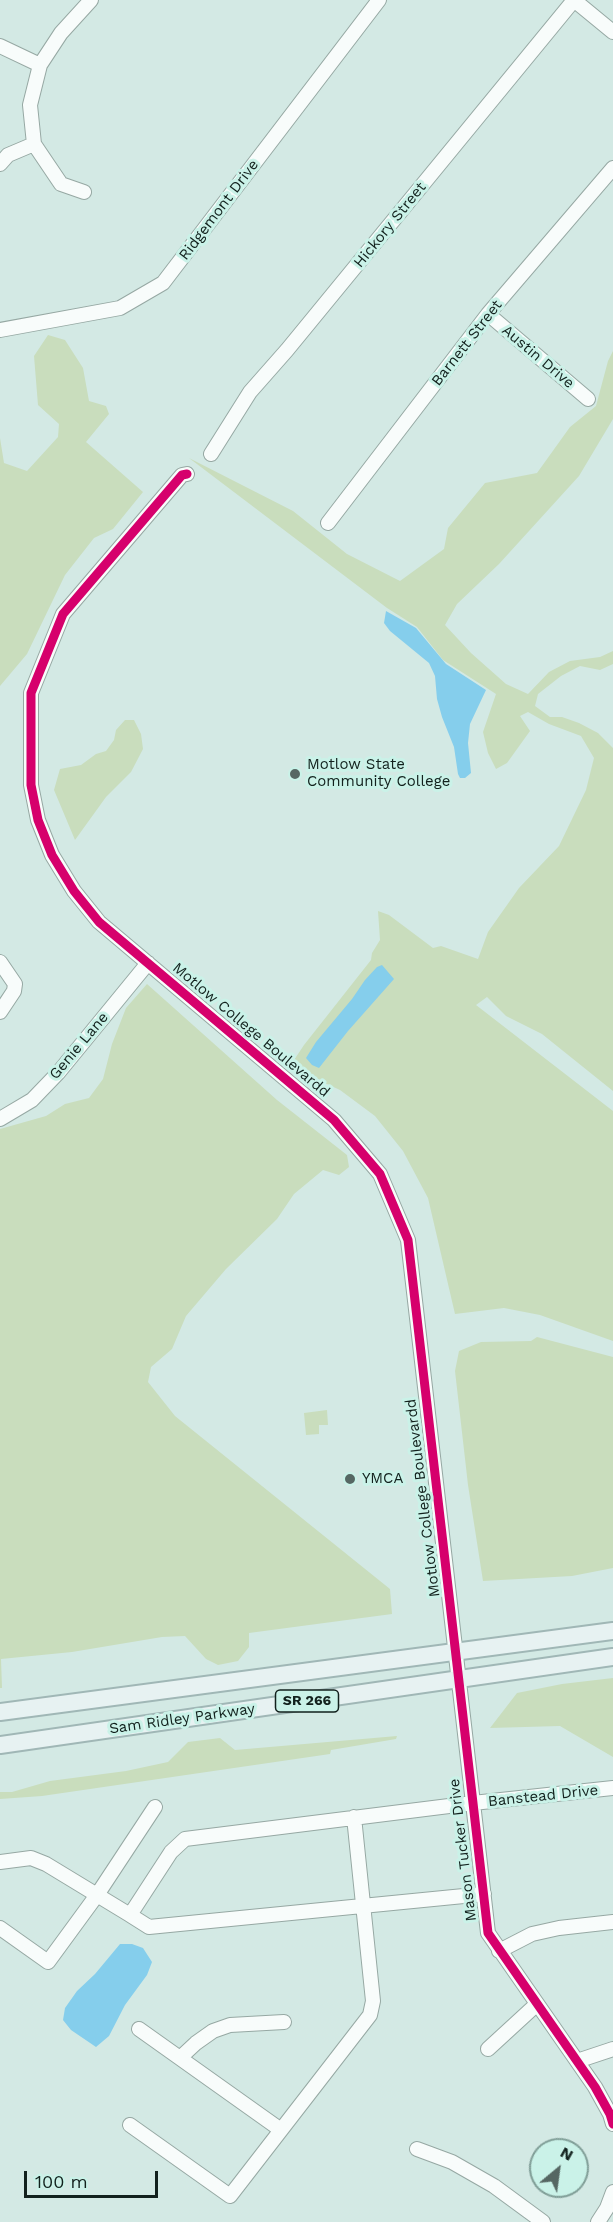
<!DOCTYPE html>
<html>
<head>
<meta charset="utf-8">
<style>
  body { margin:0 }
  #map { position:relative; width:613px; height:2222px; overflow:hidden; background:#d3e9e4; font-family:"Work Sans",sans-serif }
  canvas { display:block }
  .north { position:absolute; left:529px; top:2138px; width:60px; height:60px; box-sizing:border-box; background:#caf2e8; border:2px solid #809e97; border-radius:50%; rotate:29deg; font-size:16px; font-weight:700; line-height:24px; text-align:center; color:#12211d }
  .north::after { content:''; display:block; margin:auto; width:21px; height:27px; background:#566763; clip-path:polygon(50% 0,100% 100%,50% 72%,0 100%) }
  .scale { position:absolute; left:24px; top:2171px; width:134px; height:27px; box-sizing:border-box; border:3px solid #12211d; border-top:0; padding-left:8px; font-size:18px; line-height:21px; white-space:nowrap; color:#12211d; -webkit-text-stroke:4px #caf2e8; paint-order:stroke }
</style>
</head>
<body>
<div id="map">
<canvas width="613" height="2222"></canvas>
<div class="north">N</div>
<div class="scale">100 m</div>
</div>
<script>
const c = document.querySelector('canvas').getContext('2d');
c.lineJoin = 'round';
function paint(path, color) { c.fillStyle = color; c.fill(path, 'evenodd'); }
const toPath = rows => new Path2D(rows.map(r => 'M' + r).join(''));
function trace(path, color, width, dash) { c.strokeStyle = color; c.lineWidth = width; c.lineCap = dash ? 'butt' : 'round'; c.setLineDash(dash || []); c.stroke(path); }
function write(font, color, halo, rows, align = 'center') {
  c.font = font + ' "Work Sans",sans-serif'; c.lineWidth = 6; c.setLineDash([]); c.textBaseline = 'middle'; c.strokeStyle = halo; c.fillStyle = color; for (const [text, x, y, turn = 0] of rows) {
    c.save(); c.translate(x, y); c.rotate((+turn || 0) * Math.PI / 180); c.textAlign = isNaN(turn) ? turn : align; if (halo) c.strokeText(text, 0, 0); c.fillText(text, 0, 0); c.restore();
  }
}
paint(toPath([
  [48,335,65,340,83,368,89,401,106,406,109,414,86,442,143,492,113,529,94,538,65,575,27,654,0,686,0,438,4,463,27,471,58,437,59,424,38,405,34,356],
  [613,351,613,419,579,476,499,564,457,604,445,625,471,653,506,684,528,694,549,672,570,661,600,657,613,651,613,664,600,670,580,666,561,676,538,694,535,706,550,717,562,717,579,723,598,733,613,748,613,1091,542,1034,506,1016,487,997,476,1005,613,1111,613,1341,540,1315,504,1308,455,1314,428,1198,403,1151,375,1116,340,1090,327,1084,310,1084,290,1066,304,1045,371,960,372,953,380,940,378,911,389,915,433,948,441,946,478,959,488,932,519,888,559,846,586,790,594,758,581,736,549,724,528,712,520,716,530,731,507,763,496,769,488,753,483,732,496,694,443,660,417,627,387,608,189,458,293,511,347,554,400,581,444,549,448,528,485,483,537,473,570,427,596,406,608,361],
  [125,720,134,720,141,734,143,749,131,772,106,797,75,840,54,790,60,769,81,765,96,754,106,751,114,740,116,730],
  [147,984,277,1100,347,1155,349,1167,339,1175,323,1170,294,1194,277,1219,226,1269,186,1316,172,1349,151,1367,148,1382,175,1416,390,1589,392,1614,249,1633,249,1647,238,1661,218,1665,206,1659,185,1636,162,1637,72,1652,1,1659,2,1688,0,1688,0,1129,46,1116,65,1104,89,1098,103,1079,112,1044,126,1008],
  [537,1337,613,1357,613,1568,572,1576,483,1581,468,1485,455,1371,459,1351,481,1342,531,1341],
  [327,1410,328,1425,319,1425,319,1434,306,1435,304,1413],
  [613,1678,613,1757,560,1726,490,1728,517,1693,562,1684],
  [397,1736,396,1739,331,1750,330,1754,42,1796,0,1799,0,1792,12,1792,50,1781,126,1771,168,1762,188,1742,220,1738,235,1750]
]), '#c9ddbd');
paint(toPath([
  [386,611,416,628,446,664,486,690,470,724,468,743,471,773,465,778,460,778,458,774,454,747,442,717,437,699,435,676,429,663,390,631,384,623],
  [382,965,394,979,348,1031,319,1068,312,1065,306,1058,316,1042,352,999,365,980,377,967],
  [120,1944,132,1944,143,1948,152,1962,147,1975,125,2005,109,2036,96,2047,71,2030,63,2020,65,2008,77,1991,95,1974]
]), '#85ceec');
const minor = toPath([
  [574,0,613,32],
  [0,46,40,65],
  [0,164,8,155,34,144],
  [84,192,61,184,34,144,30,105,40,65,61,33,91,0],
  [488,314,588,399],
  [0,330,120,308,163,283,379,0],
  [211,454,250,392,287,350,574,0],
  [187,474,182,475,63,614,31,693,31,785,38,820,52,855,74,891,99,922,334,1120,380,1174,408,1240,488,1933,595,2087,610,2114,613,2124],
  [328,523,488,314,613,168],
  [0,962,15,984,14,991,0,1012],
  [0,1119,32,1100,58,1073,148,963],
  [0,1862,31,1858,46,1864,130,1915],
  [484,1894,149,1927,130,1915,171,1852,185,1839,473,1803,613,1788],
  [0,1928,48,1962,97,1895,155,1807],
  [499,1951,532,1934,559,1928,613,1922],
  [139,2029,281,2130],
  [488,2049,537,2004],
  [181,2057,196,2043,213,2031,230,2025,284,2022],
  [577,2061,613,2049],
  [130,2125,230,2196,370,2015,373,2001,354,1817],
  [417,2149,452,2162,494,2186,543,2222],
  [598,2222,607,2208,613,2192]
]);
const major = toPath([
  [0,1712,613,1631],
  [0,1745,613,1657]
]);
trace(minor, '#96a8a3', 16);
trace(major, '#a0b7b6', 20);
trace(minor, '#f8fcfb', 14);
trace(major, '#e7f2f2', 16);
trace(toPath([
  [187,474,182,475,63,614,31,693,31,785,38,820,52,855,74,891,99,922,334,1120,380,1174,408,1240,488,1933,595,2087,610,2114,613,2124]
]), '#d6006c', 9);
for (const [x, y, r, color] of [
  [295,774,6,"#566763"],
  [350,1479,6,"#566763"]
]) { const dot = new Path2D(); dot.arc(x, y, r, 0, 2 * Math.PI); c.fillStyle = color; c.fill(dot); trace(dot, '#caf2e8', 2); }
for (const [x, y, w] of [
  [307,1701,63]
]) { const box = new Path2D(); box.roundRect(x - w / 2, y - 11, w, 22, 4.5); c.fillStyle = '#caf2e8'; c.fill(box); trace(box, '#12211d', 1.5); }
write('bold 14px', '#12211d', null, [
  ["SR 266",307,1701]
]);
write('15px', '#12211d', '#caf2e8', [
  ["Ridgemont Drive",219,210,-53],
  ["Hickory Street",390,225,-51],
  ["Barnett Street",467,343,-52],
  ["Austin Drive",538,357,40],
  ["Motlow College Boulevardd",251,1030,40],
  ["Genie Lane",79,1046,-50],
  ["Motlow College Boulevardd",423,1498,-97],
  ["Sam Ridley Parkway",182,1719,-8],
  ["Banstead Drive",543,1796,-6],
  ["Mason Tucker Drive",463,1850,-97]
]);
write('15px', '#12211d', '#caf2e8', [
  ["Motlow State",307,765],
  ["Community College",307,782],
  ["YMCA",362,1479]
], 'left');
</script>
</body>
</html>
